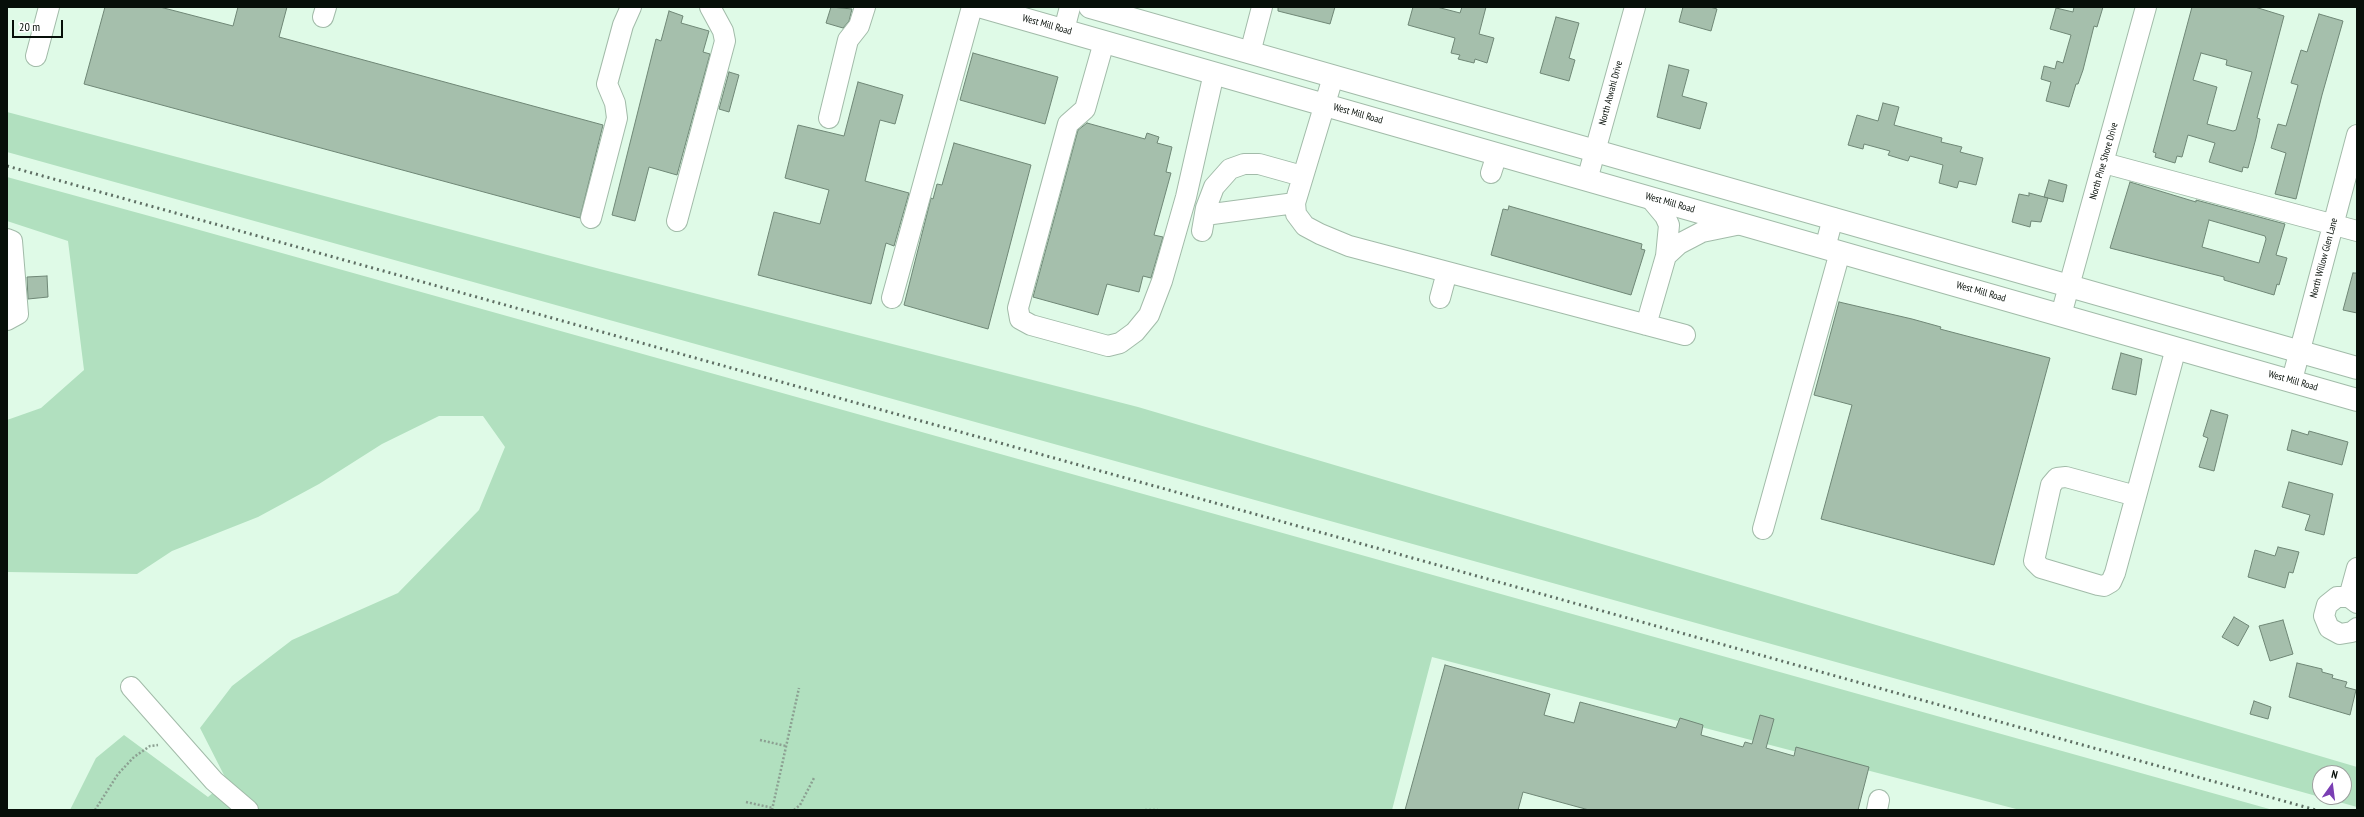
<!DOCTYPE html>
<html>
<head>
<meta charset="utf-8">
<style>
  body { margin:0 }
  #map { position:relative; width:2364px; height:817px; overflow:hidden; background:#dffae7; font-family:"PT Sans Narrow",sans-serif }
  canvas { display:block }
  .frame { position:absolute; inset:0; border:8px solid #070f09; pointer-events:none }
  .north { position:absolute; left:2312px; top:765px; width:40px; height:40px; box-sizing:border-box; background:#fff; border:1px solid #9c9f9d; border-radius:50%; rotate:14deg; font-size:11px; font-weight:700; line-height:16px; text-align:center; color:#070f09 }
  .north::after { content:''; display:block; margin:auto; width:14px; height:18px; background:#7a3eb3; clip-path:polygon(50% 0,100% 100%,50% 72%,0 100%) }
  .scale { position:absolute; left:12px; top:20px; width:51px; height:18px; box-sizing:border-box; border:2px solid #070f09; border-top:0; padding-left:5px; font-size:12px; line-height:14px; white-space:nowrap; color:#070f09; -webkit-text-stroke:3px #fff; paint-order:stroke }
</style>
</head>
<body>
<div id="map">
<canvas width="2364" height="817"></canvas>
<div class="frame"></div>
<div class="north">N</div>
<div class="scale">20 m</div>
</div>
<script>
const c = document.querySelector('canvas').getContext('2d');
c.lineJoin = 'round';
function paint(path, color) { c.fillStyle = color; c.fill(path, 'evenodd'); }
const toPath = rows => new Path2D(rows.map(r => 'M' + r).join(''));
function trace(path, color, width, dash) { c.strokeStyle = color; c.lineWidth = width; c.lineCap = dash ? 'butt' : 'round'; c.setLineDash(dash || []); c.stroke(path); }
function write(font, color, halo, rows, align = 'center') {
  c.font = font + ' "PT Sans Narrow",sans-serif'; c.lineWidth = 4; c.setLineDash([]); c.textBaseline = 'middle'; c.strokeStyle = halo; c.fillStyle = color; for (const [text, x, y, turn = 0] of rows) {
    c.save(); c.translate(x, y); c.rotate((+turn || 0) * Math.PI / 180); c.textAlign = isNaN(turn) ? turn : align; if (halo) c.strokeText(text, 0, 0); c.fillText(text, 0, 0); c.restore();
  }
}
paint(toPath([
  [7,112,600,269,1138,407,2357,767,2357,807,2321,797,2344,797,2344,773,2320,773,2320,797,7,152],
  [7,177,153,217,2273,810,2020,810,1432,657,1392,810,70,810,96,758,124,735,208,797,227,781,200,728,232,686,292,640,398,593,479,510,505,447,483,416,439,416,382,444,319,484,258,517,172,551,137,574,7,572,7,420,41,408,84,370,68,241,7,221]
]), '#b1e0bf');
const building = toPath([
  [105,7,160,7,233,26,238,7,287,7,279,37,603,125,580,218,84,84,105,7],
  [831,7,852,9,849,21,843,28,826,23,831,7],
  [1278,7,1335,7,1330,24,1278,11,1278,7],
  [1413,7,1437,7,1460,13,1462,7,1486,7,1479,34,1494,38,1487,63,1475,59,1474,63,1458,59,1460,55,1451,53,1455,38,1408,25,1413,7],
  [1683,7,1710,7,1717,9,1711,31,1679,22,1683,7],
  [2074,7,2103,7,2097,27,2094,26,2083,70,2078,84,2076,84,2069,107,2046,101,2051,82,2041,79,2044,66,2055,69,2057,61,2063,63,2071,35,2050,29,2056,8,2073,12,2074,7],
  [2192,7,2255,7,2284,16,2257,118,2260,119,2256,138,2248,168,2243,167,2242,172,2209,162,2215,143,2188,135,2182,157,2177,156,2175,163,2155,157,2156,153,2153,152,2192,7],
  [2201,53,2227,60,2226,65,2252,72,2236,130,2233,131,2207,124,2217,87,2193,80,2201,53],
  [669,11,683,16,681,23,709,31,703,52,710,54,677,175,649,167,635,221,612,215,656,39,661,41,669,11],
  [2319,14,2343,21,2322,95,2296,199,2275,194,2286,153,2271,148,2278,124,2286,126,2298,85,2291,83,2301,50,2307,52,2319,14],
  [1556,17,1579,23,1569,58,1575,60,1569,81,1540,73,1556,17],
  [973,53,1058,77,1045,124,960,100,973,53],
  [1669,65,1689,70,1682,96,1707,103,1700,129,1657,117,1669,65],
  [729,72,739,75,729,112,719,109,729,72],
  [858,82,903,95,895,124,880,120,865,181,909,193,894,246,886,243,871,304,758,275,774,212,820,224,829,190,785,178,798,125,844,136,858,82],
  [1883,103,1899,107,1894,125,1942,138,1941,142,1962,147,1960,152,1983,158,1976,185,1959,181,1957,188,1939,183,1943,165,1910,156,1908,161,1888,155,1890,151,1864,144,1863,149,1848,145,1857,115,1878,121,1883,103],
  [1087,123,1145,139,1147,133,1159,137,1157,143,1172,147,1166,172,1171,173,1154,235,1163,237,1151,278,1143,276,1139,292,1107,284,1098,315,1033,297,1078,130,1087,123],
  [954,143,1031,165,988,329,904,305,931,198,933,199,937,184,942,185,954,143],
  [2049,180,2067,185,2063,202,2044,197,2049,180],
  [2130,182,2196,202,2196,200,2285,224,2276,255,2287,258,2279,285,2277,284,2274,295,2224,280,2224,277,2110,248,2130,182],
  [2209,220,2265,236,2266,239,2259,263,2202,247,2209,220],
  [2029,193,2048,198,2041,222,2031,221,2030,227,2012,222,2019,194,2029,196,2029,193],
  [1509,206,1642,244,1641,249,1645,250,1631,295,1491,255,1503,209,1508,210,1509,206],
  [2353,273,2357,273,2357,313,2343,310,2353,273],
  [47,276,48,297,28,299,27,277,47,276],
  [1839,302,1912,319,1941,327,1940,329,2050,358,1994,565,1821,519,1852,405,1814,395,1839,302],
  [2121,353,2142,359,2136,395,2112,389,2121,353],
  [2211,410,2228,415,2214,471,2199,467,2208,438,2203,436,2211,410],
  [2292,430,2308,435,2309,431,2348,442,2342,465,2287,450,2292,430],
  [2289,482,2333,494,2324,535,2305,530,2310,515,2282,507,2289,482],
  [2278,547,2299,552,2293,573,2289,572,2285,588,2248,577,2255,550,2275,556,2278,547],
  [2234,617,2249,626,2238,646,2222,637,2234,617],
  [2283,620,2293,654,2270,661,2259,626,2283,620],
  [2297,663,2322,669,2322,672,2333,675,2332,678,2347,682,2345,687,2356,690,2350,715,2289,697,2297,663],
  [1445,665,1550,694,1544,715,1574,723,1580,702,1676,728,1680,718,1703,725,1701,735,1743,747,1745,742,1752,744,1760,715,1774,719,1766,748,1794,756,1796,747,1869,767,1858,810,1589,810,1523,792,1518,810,1405,810,1445,665],
  [2254,701,2271,707,2268,719,2250,714,2254,701]
]);
paint(building, '#a5bfac');
trace(building, '#6f8776', 1);
const minor = toPath([
  [323,17,326,7],
  [1064,30,1070,7],
  [1104,42,1085,109,1068,124,1018,308,1020,319,1031,325,1108,346,1120,343,1135,332,1149,315,1162,281,1186,197,1214,73],
  [1250,53,1262,7],
  [36,56,49,7],
  [1333,77,1295,203,1296,214,1305,226,1320,234,1349,246,1685,335],
  [829,118,848,40,859,26,865,7],
  [2104,163,2357,231],
  [1491,173,1497,154],
  [1587,180,1635,7],
  [1205,215,1295,203],
  [591,218,617,118,615,103,607,84,623,25,631,7],
  [677,221,725,41,723,31,710,7],
  [1202,231,1206,208,1214,187,1230,169,1244,164,1259,164,1302,176],
  [7,239,12,241,18,314,7,320],
  [1825,248,1833,218],
  [1666,256,1679,244,1702,232,1741,224],
  [892,298,972,7],
  [1440,298,1447,272],
  [2061,315,2146,7],
  [1646,325,1666,256,1669,225,1665,216,1650,198],
  [2292,380,2357,135],
  [2136,496,2066,477,2057,478,2051,485,2034,561,2041,568,2098,585,2104,586,2111,582,2115,573,2136,496,2176,348],
  [1763,529,1840,252],
  [2349,597,2357,568],
  [2357,603,2349,597,2337,597,2327,605,2324,616,2329,628,2340,634,2352,632,2357,628],
  [131,687,214,781,248,810],
  [1877,810,1879,800]
]);
const major = toPath([
  [982,7,2357,400],
  [1090,7,2357,368]
]);
trace(minor, '#a2bba9', 22);
trace(major, '#a2bba9', 24);
trace(toPath([
  [760,740,786,746],
  [746,802,773,808],
  [95,810,118,774,134,757,150,746,158,745],
  [772,810,799,688],
  [794,810,800,805,814,778],
  [1145,810,1158,810]
]), '#8ca092', 2.5, [2, 2]);
trace(minor, '#fff', 20);
trace(major, '#fff', 22);
trace(toPath([
  [7,166,2316,810]
]), '#5e6e63', 3, [2, 4]);
write('10px', '#070f09', '#fff', [
  ["West Mill Road",1047,25,16],
  ["North Atwahl Drive",1611,93,-75],
  ["West Mill Road",1358,114,16],
  ["North Pine Shore Drive",2104,161,-74],
  ["West Mill Road",1670,203,16],
  ["North Willow Glen Lane",2324,258,-75],
  ["West Mill Road",1981,292,16],
  ["West Mill Road",2293,381,16]
]);
</script>
</body>
</html>
